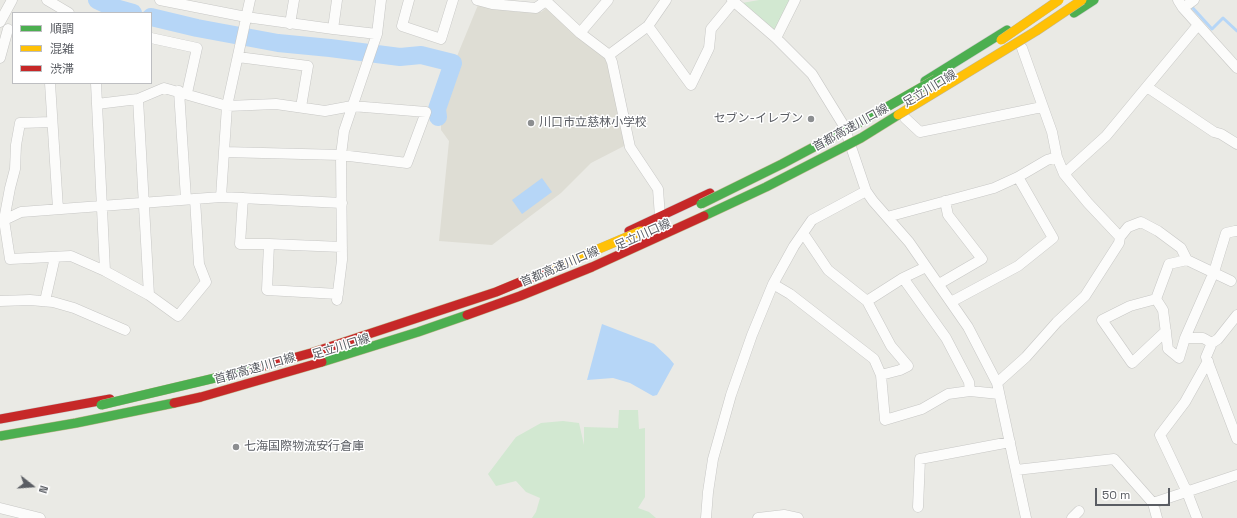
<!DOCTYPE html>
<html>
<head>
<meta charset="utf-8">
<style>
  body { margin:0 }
  #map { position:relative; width:1237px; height:518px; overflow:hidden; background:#eaeae5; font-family:"Space Grotesk","Noto Sans JP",sans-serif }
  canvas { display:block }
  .legend { position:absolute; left:12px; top:12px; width:140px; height:72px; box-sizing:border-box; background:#fff; border:1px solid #bdbec1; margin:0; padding:5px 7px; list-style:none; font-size:12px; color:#5a5d63 }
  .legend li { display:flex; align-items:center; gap:8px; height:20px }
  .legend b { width:20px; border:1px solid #bdbec1 }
  .north { position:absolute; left:12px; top:466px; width:40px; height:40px; -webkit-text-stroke:3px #fff; paint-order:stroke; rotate:107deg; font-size:11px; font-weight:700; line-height:16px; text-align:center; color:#5a5d63 }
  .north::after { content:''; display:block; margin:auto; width:14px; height:18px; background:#5a5d63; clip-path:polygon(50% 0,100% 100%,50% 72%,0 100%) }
  .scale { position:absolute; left:1095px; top:488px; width:75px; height:18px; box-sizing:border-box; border:2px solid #5a5d63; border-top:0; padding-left:5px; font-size:12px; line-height:14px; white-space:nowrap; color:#5a5d63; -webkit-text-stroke:3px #fff; paint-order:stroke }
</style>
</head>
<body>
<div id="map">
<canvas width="1237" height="518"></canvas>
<ul class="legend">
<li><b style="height:5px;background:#4caf50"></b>順調</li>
<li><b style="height:5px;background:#ffc107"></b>混雑</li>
<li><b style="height:5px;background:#c62828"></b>渋滞</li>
</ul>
<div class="north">N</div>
<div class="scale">50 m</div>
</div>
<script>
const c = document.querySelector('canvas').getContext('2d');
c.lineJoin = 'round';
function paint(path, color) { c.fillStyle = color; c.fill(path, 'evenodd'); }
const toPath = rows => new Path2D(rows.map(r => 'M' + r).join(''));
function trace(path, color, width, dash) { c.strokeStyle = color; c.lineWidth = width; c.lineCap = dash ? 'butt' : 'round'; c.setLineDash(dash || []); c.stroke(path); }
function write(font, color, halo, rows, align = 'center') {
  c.font = font + ' "Space Grotesk","Noto Sans JP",sans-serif'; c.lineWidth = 3; c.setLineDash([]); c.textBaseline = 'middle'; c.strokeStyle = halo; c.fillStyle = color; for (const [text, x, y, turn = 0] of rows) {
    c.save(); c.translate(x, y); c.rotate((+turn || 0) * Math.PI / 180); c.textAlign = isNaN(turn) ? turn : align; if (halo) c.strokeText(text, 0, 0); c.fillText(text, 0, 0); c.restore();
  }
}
paint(toPath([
  [478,5,517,12,541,12,548,7,607,59,626,145,591,163,561,193,492,245,439,241,449,141,441,130,441,116,439,110,455,61]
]), '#deddd4');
paint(toPath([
  [759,0,791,0,775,32,742,3],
  [619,410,638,410,639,429,645,428,645,497,638,508,649,512,656,518,532,518,536,512,540,498,526,492,516,481,496,486,488,474,516,437,541,423,563,421,579,423,584,445,584,427,618,428]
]), '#d2e8d1');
paint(toPath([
  [542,178,552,192,522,214,512,200],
  [602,324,654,344,669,358,674,364,657,395,653,396,630,383,613,378,587,380]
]), '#b6d6f7');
trace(toPath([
  [1191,6,1212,29,1223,18,1237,31]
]), '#b6d6f7', 3);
trace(toPath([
  [97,0,112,7,133,13],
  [151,17,197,28,278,43,330,48,400,57,421,55,453,63,437,109,438,117]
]), '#b6d6f7', 18);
const street = toPath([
  [47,0,69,13],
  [160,0,246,17,333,29,377,34],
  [409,0,402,26,441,39,453,0],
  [477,0,492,4,536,8,547,0],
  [732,0,776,38,812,74,844,126,866,191,873,201,909,242,968,327,997,383,1026,518],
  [1178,0,1183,8,1237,68],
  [546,1,580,33,609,55,612,62,630,147,658,189,660,217],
  [1183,8,1194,0],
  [0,22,12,0],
  [290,24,294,0],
  [648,26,691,85,709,48,711,29,734,1],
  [333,29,337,0],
  [580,33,608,0],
  [151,38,197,48,187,93],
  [776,38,795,0],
  [1022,48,1052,132,1057,157],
  [609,55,648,26,666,0],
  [238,57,308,66,301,107],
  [0,58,8,29],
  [50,83,58,209],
  [96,83,105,271],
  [1147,87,1214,132,1221,134,1237,144],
  [179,91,186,199],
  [138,99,149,295],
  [97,104,138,99,164,88,227,106,276,104,325,111,352,106,426,112,407,163,341,155,224,152],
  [905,118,920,132,1042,107],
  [52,122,20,123,16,145,15,169,10,188,4,220,10,259,71,256,105,271,149,295,178,316,206,282,199,264,195,199],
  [1064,174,1106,136,1198,25],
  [221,197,227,106,250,0],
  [243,198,240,244,269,244,267,290,338,294],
  [887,217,994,188,1018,177,1047,160,1057,157,1064,174,1088,203,1120,237,1119,243,1085,296,1057,322,1026,357,997,383],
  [0,222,21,212,221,197,342,203],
  [803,233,828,270,867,301,891,346,908,366,900,370,881,375],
  [1120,237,1128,227,1141,222,1158,231,1181,248,1187,260,1231,281],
  [269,244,342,247],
  [1187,260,1169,264,1156,299,1163,310,1168,349,1179,358,1185,338,1203,338,1212,343],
  [903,278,946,338,969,382,970,391],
  [773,284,790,294,874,359,881,375,885,420,922,409,948,394,970,391,999,394],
  [939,284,982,259,948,215,945,201],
  [1156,299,1130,306,1102,320,1132,363,1166,331],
  [337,300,342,260,341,155,344,131,377,34,381,0],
  [0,301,30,300,53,302,74,308,125,330],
  [45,301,55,257],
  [867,301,903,278,926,267],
  [951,302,1018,266,1053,238,1018,177],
  [1237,315,1218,339,1212,343,1206,357,1237,439],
  [1185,338,1214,272,1226,233,1235,231,1237,231],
  [1016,470,1114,459,1153,503],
  [918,507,920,459,1010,442],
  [0,508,40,518],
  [706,518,708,492,713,459,731,395,752,335,773,284,794,246,812,220,866,191],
  [758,518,784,515,798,518],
  [1072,518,1079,511],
  [1157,518,1153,503,1237,475],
  [1197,518,1187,492,1160,435,1185,402,1208,361]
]);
const fast = toPath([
  [1074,13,1094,0],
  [925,81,1007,30]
]);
const jam = toPath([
  [629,231,710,193],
  [0,419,110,399]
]);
trace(street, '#c7c7c5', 11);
trace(fast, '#c7c8c7', 10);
trace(jam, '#c7c8c7', 10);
trace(street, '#fcfcfb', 10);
trace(fast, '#4caf50', 9);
trace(jam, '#c62828', 9);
const fastBridge = toPath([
  [701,204,782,164,857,124,936,79],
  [704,216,766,187,861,138,898,115],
  [322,362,418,332,467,315],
  [101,405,253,369],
  [0,436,76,423,174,403]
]);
const slowBridge = toPath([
  [1001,40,1059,0],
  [898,115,1036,31,1082,0],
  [549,270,641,231]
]);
const jamBridge = toPath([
  [467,315,520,296,592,267,704,216],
  [253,369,311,353,496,292,549,270],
  [174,403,201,397,322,362]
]);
trace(fastBridge, '#c2b792', 10, []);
trace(slowBridge, '#c2b792', 10, []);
trace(jamBridge, '#c2b792', 10, []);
trace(fastBridge, '#4caf50', 9);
trace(slowBridge, '#ffc107', 9);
trace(jamBridge, '#c62828', 9);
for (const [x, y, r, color] of [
  [811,119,4,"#8c8e90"],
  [531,123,4,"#8c8e90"],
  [236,447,4,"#8c8e90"]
]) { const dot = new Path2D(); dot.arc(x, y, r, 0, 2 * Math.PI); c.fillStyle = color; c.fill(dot); trace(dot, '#fff', 1.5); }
write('12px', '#5a5d63', '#fff', [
  ["足立川口線",930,89,-31],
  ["首都高速川口線",851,128,-29],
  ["足立川口線",643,235,-24],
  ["首都高速川口線",560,267,-23],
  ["足立川口線",341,347,-17],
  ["首都高速川口線",255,369,-16]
]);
write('12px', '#5a5d63', '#fff', [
  ["セブン-イレブン",803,119,"right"],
  ["川口市立慈林小学校",539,123],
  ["七海国際物流安行倉庫",244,447]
], 'left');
</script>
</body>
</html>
